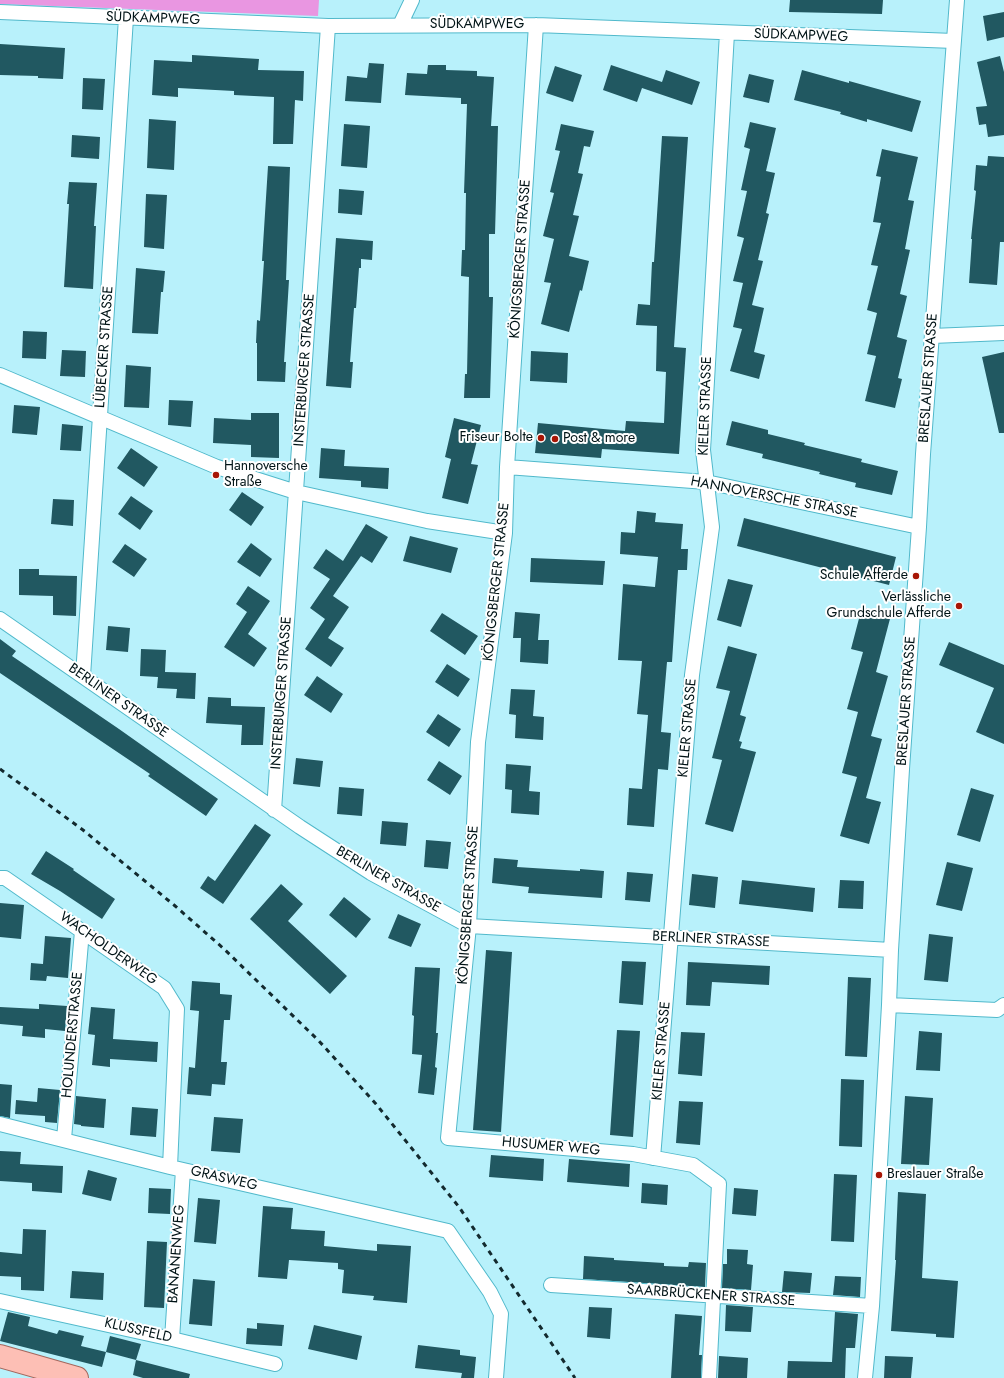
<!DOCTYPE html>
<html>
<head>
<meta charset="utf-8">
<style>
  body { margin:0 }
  canvas { display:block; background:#b8f1fb }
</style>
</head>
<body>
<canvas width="1004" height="1378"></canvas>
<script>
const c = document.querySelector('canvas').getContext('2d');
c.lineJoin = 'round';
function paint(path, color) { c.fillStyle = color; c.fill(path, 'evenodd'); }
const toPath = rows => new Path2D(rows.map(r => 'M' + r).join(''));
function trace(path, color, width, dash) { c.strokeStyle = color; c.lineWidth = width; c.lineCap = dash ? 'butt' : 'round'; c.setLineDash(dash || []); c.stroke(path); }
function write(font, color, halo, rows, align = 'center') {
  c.font = font + ' Jost,sans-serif'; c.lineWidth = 4; c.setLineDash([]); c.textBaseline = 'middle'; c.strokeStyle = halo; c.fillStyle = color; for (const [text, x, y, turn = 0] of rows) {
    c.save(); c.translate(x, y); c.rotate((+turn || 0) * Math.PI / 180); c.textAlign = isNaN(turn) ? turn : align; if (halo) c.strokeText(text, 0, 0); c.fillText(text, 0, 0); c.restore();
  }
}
paint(toPath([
  [0,0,319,0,318,16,0,4]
]), '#e996e1');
paint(toPath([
  [790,0,883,0,882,14,789,12],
  [1004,12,1004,37,987,41,983,16],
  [0,44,65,48,63,79,38,78,38,76,0,75],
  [192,55,259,59,258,70,304,71,303,101,295,100,293,144,273,144,274,97,234,95,234,91,178,88,178,97,152,95,154,60,192,62],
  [1000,56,1004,72,1004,135,988,137,986,124,979,125,976,107,987,106,977,62],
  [369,63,384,64,381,103,345,101,347,76,367,78],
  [428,65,446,65,446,70,477,71,477,76,494,77,491,126,498,126,495,234,489,234,489,297,493,297,490,398,464,398,465,374,467,374,469,277,461,276,462,250,465,250,466,193,464,193,467,104,461,104,461,98,405,95,407,73,427,74],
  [611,65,662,82,666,70,700,82,692,105,642,88,637,102,603,90],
  [555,66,582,75,573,102,546,93],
  [802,70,849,83,849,81,921,101,912,132,867,119,867,122,840,114,841,112,794,100],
  [749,74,774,80,769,103,743,97],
  [83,78,105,79,103,110,82,109],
  [149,119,176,121,174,170,147,168],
  [750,122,776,128,766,171,775,173,766,213,769,214,758,260,763,261,752,305,764,308,754,352,765,355,759,379,730,371,742,329,733,327,743,283,733,281,744,238,737,236,747,191,741,190,750,149,744,147],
  [344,124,370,126,367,168,341,166],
  [561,124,594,131,590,147,584,146,578,173,583,174,573,215,579,216,569,256,589,261,582,291,580,290,569,332,541,324,551,283,544,282,554,239,543,236,554,193,550,192,560,151,555,150],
  [72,135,100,137,99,159,71,157],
  [662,136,688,137,674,347,686,348,679,454,602,449,601,458,535,453,538,423,625,431,626,421,664,423,666,372,656,371,657,326,636,325,638,304,650,305,652,262,654,262],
  [882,149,918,157,908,200,914,201,905,249,910,250,900,294,907,296,897,337,907,340,898,378,902,379,895,408,865,401,876,356,867,354,877,313,867,310,878,266,871,265,881,223,873,222,881,177,876,176],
  [988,156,1004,157,1004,242,1000,242,997,285,969,283,972,239,971,239,976,191,974,190,976,165,987,166],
  [268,166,290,167,286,280,289,280,284,362,286,362,285,382,257,381,257,343,256,343,257,320,260,321,264,261,262,261],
  [69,182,97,183,94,226,96,226,93,289,64,287,69,204,67,204],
  [339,189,364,191,362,215,338,213],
  [146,194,167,195,164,249,144,247],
  [336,238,373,241,372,260,361,259,361,268,359,268,356,308,354,308,350,362,353,362,351,388,326,386],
  [136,268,165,271,163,292,161,292,158,334,132,333],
  [23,331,47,332,46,359,22,358],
  [62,350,86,351,85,377,60,376],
  [531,351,568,353,567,383,530,381],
  [1004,352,1004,433,999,433,982,357],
  [126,365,151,367,149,408,124,407],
  [169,400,193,401,191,427,168,425],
  [14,405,40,407,37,435,12,433],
  [251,413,279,413,279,458,251,457,251,445,213,443,214,418,251,420],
  [454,418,481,425,471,464,478,465,468,504,442,498,451,459,445,457],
  [732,421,768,430,768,434,805,443,804,445,862,459,861,462,898,471,892,495,855,487,856,483,819,474,820,472,762,458,763,454,726,445],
  [62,424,83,426,81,451,60,450],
  [131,448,158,467,144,487,117,468],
  [321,448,345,450,344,466,389,468,388,489,361,487,361,481,319,478],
  [242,492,264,507,251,526,229,510],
  [131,496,153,511,140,530,118,514],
  [53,499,74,500,73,526,51,524],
  [637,511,656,513,655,522,683,524,681,549,688,549,687,570,678,570,672,662,667,662,661,732,671,733,668,770,658,769,654,827,627,825,629,788,642,789,648,715,637,714,642,661,618,660,623,584,655,587,658,557,620,554,621,532,635,533],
  [744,518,896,557,889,585,737,546],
  [366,524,388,537,372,563,361,556,333,596,349,607,328,638,344,648,331,667,305,649,325,619,310,608,330,579,313,568,326,549,343,561],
  [410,536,458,548,451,573,403,561],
  [251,543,272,559,260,577,237,562],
  [125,544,147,559,134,577,112,562],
  [531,558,605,561,603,585,530,582],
  [19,569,39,569,39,575,77,576,76,616,53,615,53,596,19,595],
  [728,579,753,585,741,627,717,620],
  [248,586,270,601,248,634,267,648,254,667,224,647,247,612,236,604],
  [862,607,891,615,876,672,888,676,871,736,882,739,866,798,881,802,869,844,840,836,857,777,842,773,858,712,847,709,863,652,851,649],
  [515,612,540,614,538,640,549,640,548,664,520,662,521,638,513,638],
  [442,613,478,636,465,655,430,631],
  [108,626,130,628,128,652,106,650],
  [0,639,16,651,12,656,119,729,218,799,206,816,148,776,150,774,0,673],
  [949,642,1004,665,1004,744,976,732,994,688,939,665],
  [728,646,757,654,740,715,746,717,739,741,742,742,740,748,756,752,733,832,705,824,722,760,712,758,730,691,716,688],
  [141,649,166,650,165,672,196,673,195,699,176,698,177,689,157,688,158,677,140,676],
  [447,664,470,679,458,697,435,682],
  [317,676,343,694,331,713,304,695],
  [511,689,535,690,533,716,544,717,543,740,515,738,516,715,509,714],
  [208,697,231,698,231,706,265,707,263,745,241,745,242,725,206,723],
  [438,714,461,729,449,747,426,732],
  [296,758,323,761,320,787,293,784],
  [439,761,462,776,450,795,427,780],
  [506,764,531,766,529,791,540,792,539,815,511,813,512,790,505,789],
  [339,787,364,789,362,816,337,814],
  [971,788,994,795,980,842,957,835],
  [382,821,408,823,406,846,380,844],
  [255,824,271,835,223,904,200,888,208,876,215,881],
  [426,840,451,842,448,869,424,867],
  [46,851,74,869,73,870,115,899,102,919,60,891,31,874],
  [494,858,518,860,517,867,580,871,580,869,604,871,602,898,528,893,529,887,492,883],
  [947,862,973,868,962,911,936,905],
  [627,872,653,874,650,902,625,900],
  [692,874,718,877,715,908,689,905],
  [742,880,815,888,813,912,739,904],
  [840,880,864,881,863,909,838,908],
  [281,884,303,904,288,921,347,976,330,994,250,919],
  [344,897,371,919,356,938,329,915],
  [0,903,24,905,21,939,0,937],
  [398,914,421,924,411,947,388,938],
  [929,934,953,937,948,982,924,980],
  [45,936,71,938,68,978,47,976,46,981,30,980,31,963,43,964],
  [486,950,512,952,501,1132,473,1130],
  [622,961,646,962,643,1005,619,1003],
  [688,962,770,966,769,985,712,982,710,1006,686,1005],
  [415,967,440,968,436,1033,438,1033,435,1067,437,1068,434,1095,418,1093,422,1055,412,1054,414,1016,412,1015],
  [848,977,871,978,867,1057,845,1056],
  [192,981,220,983,220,994,232,995,230,1020,224,1020,221,1062,227,1062,225,1085,212,1084,211,1096,187,1094,189,1067,195,1068,199,1011,190,1010],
  [39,1004,67,1006,65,1031,45,1029,45,1038,22,1036,23,1026,0,1024,0,1007,39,1009],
  [91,1007,115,1009,113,1039,158,1042,157,1062,110,1059,110,1067,92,1065,95,1035,88,1034],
  [617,1030,640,1031,633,1137,610,1135],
  [919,1031,942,1033,940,1071,916,1070],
  [681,1032,705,1033,702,1076,678,1074],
  [841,1079,864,1080,862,1147,839,1146],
  [0,1084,12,1085,10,1118,0,1116],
  [38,1088,60,1090,57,1123,45,1122,45,1116,15,1114,16,1100,37,1102],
  [76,1096,106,1099,104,1128,81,1126,81,1125,74,1124],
  [905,1096,933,1098,929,1165,901,1164],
  [679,1101,703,1102,700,1145,676,1143],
  [132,1107,158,1109,156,1137,130,1135],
  [214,1117,243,1119,240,1153,211,1151],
  [0,1151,21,1152,20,1164,63,1166,62,1193,32,1191,32,1183,0,1181],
  [491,1155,544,1159,543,1181,489,1177],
  [569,1159,630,1164,629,1187,567,1182],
  [88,1170,117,1178,111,1201,82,1194],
  [834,1174,857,1175,854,1242,831,1241],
  [642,1183,668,1185,667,1205,641,1203],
  [149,1188,171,1189,170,1214,148,1213],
  [734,1188,758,1190,756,1216,732,1214],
  [898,1192,926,1194,922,1278,958,1281,954,1338,936,1337,936,1334,891,1331,896,1260,895,1260],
  [198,1198,220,1200,216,1244,194,1242],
  [263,1206,293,1208,291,1229,325,1231,324,1246,377,1251,377,1244,411,1246,407,1303,373,1300,374,1296,342,1293,344,1270,338,1269,338,1263,289,1260,287,1279,258,1277],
  [23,1229,46,1230,44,1291,21,1290,21,1277,0,1276,0,1252,22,1254],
  [147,1241,167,1242,164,1308,144,1307],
  [727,1249,748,1250,747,1264,753,1265,751,1290,722,1288,723,1264,727,1264],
  [584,1256,614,1258,614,1260,664,1263,664,1266,688,1267,689,1262,706,1263,705,1287,583,1279],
  [72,1271,104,1273,103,1300,70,1298],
  [784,1271,812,1273,810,1293,782,1292],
  [835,1276,861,1277,860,1297,833,1295],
  [193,1279,215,1281,212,1326,189,1324],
  [726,1305,753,1307,751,1332,725,1331],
  [589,1307,612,1308,610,1339,587,1337],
  [8,1312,30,1317,28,1326,57,1334,59,1330,84,1336,81,1346,106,1352,102,1367,0,1341],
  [835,1312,858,1314,855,1348,846,1348,845,1378,787,1378,788,1361,832,1362],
  [675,1314,702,1316,699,1355,702,1355,701,1378,671,1378],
  [257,1323,284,1325,282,1346,246,1344,247,1328,257,1329],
  [314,1325,362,1336,357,1360,308,1349],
  [110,1336,141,1344,136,1360,106,1352],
  [418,1345,460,1350,460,1355,476,1357,474,1378,461,1378,462,1373,415,1368],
  [719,1356,748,1358,747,1378,718,1378],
  [885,1356,913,1357,911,1378,884,1378],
  [136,1360,190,1374,189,1378,143,1378,133,1375]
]), '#215861');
const minor = toPath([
  [0,12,328,26,536,25,954,41],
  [400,25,412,0],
  [536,25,507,467,505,533,478,742,469,926,448,1138,633,1154,693,1165,719,1184,709,1378],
  [932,336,1004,333],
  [0,375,217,467,296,492,427,521,505,533],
  [507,467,706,482,919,527],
  [0,619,300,827,371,873,469,926,891,950],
  [83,676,126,18],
  [274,810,328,26],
  [0,878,5,878,164,988,177,1009,170,1167],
  [889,1005,997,1010,1004,1005],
  [0,1124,170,1167,448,1231,490,1292,501,1314,496,1378],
  [64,1139,82,931],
  [653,1158,692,675,712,527,703,450,727,33],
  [551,1285,872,1306],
  [0,1301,172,1339,275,1364],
  [172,1339,183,1170],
  [865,1378,872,1306,889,1005,891,950,902,769,919,527,923,454,957,0]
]);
const primary = toPath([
  [0,1356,77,1378]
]);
trace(minor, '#51b9cb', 16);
trace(primary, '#a4675d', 24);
trace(minor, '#fff', 14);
trace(primary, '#fdbfb5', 22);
trace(toPath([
  [0,769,83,830,174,905,223,948,319,1041,376,1104,459,1207,575,1378]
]), '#132a2e', 3, [5, 5]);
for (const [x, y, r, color] of [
  [541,438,4,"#a71505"],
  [555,439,4,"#a71505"],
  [216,475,4,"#a71505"],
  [916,576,4,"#a71505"],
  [959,606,4,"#a71505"],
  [879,1175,4,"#a71505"]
]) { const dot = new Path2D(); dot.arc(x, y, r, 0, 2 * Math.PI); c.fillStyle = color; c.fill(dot); trace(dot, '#fff', 1.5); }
write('14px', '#001316', '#fff', [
  ["SÜDKAMPWEG",153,19,2],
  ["SÜDKAMPWEG",477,25],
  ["SÜDKAMPWEG",801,36,2],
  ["KÖNIGSBERGER STRASSE",521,259,-86],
  ["LÜBECKER STRASSE",105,347,-86],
  ["INSTERBURGER STRASSE",305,370,-86],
  ["BRESLAUER STRASSE",929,378,-86],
  ["KIELER STRASSE",706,406,-88],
  ["HANNOVERSCHE STRASSE",774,498,11],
  ["KÖNIGSBERGER STRASSE",497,582,-84],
  ["INSTERBURGER STRASSE",282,693,-86],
  ["BERLINER STRASSE",118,701,35],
  ["BRESLAUER STRASSE",907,701,-86],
  ["KIELER STRASSE",688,728,-85],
  ["BERLINER STRASSE",388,880,30],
  ["KÖNIGSBERGER STRASSE",469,905,-86],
  ["BERLINER STRASSE",711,940,3],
  ["WACHOLDERWEG",108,949,35],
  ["HOLUNDERSTRASSE",73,1035,-85],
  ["KIELER STRASSE",662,1051,-85],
  ["HUSUMER WEG",551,1147,5],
  ["GRASWEG",224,1179,13],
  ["BANANENWEG",177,1254,-86],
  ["SAARBRÜCKENER STRASSE",711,1296,4],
  ["KLUSSFELD",138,1331,13]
]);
write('14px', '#001316', '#fff', [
  ["Friseur Bolte",533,438],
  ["Post & more",563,439,"left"],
  ["Hannoversche",224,467,"left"],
  ["Straße",224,483,"left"],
  ["Schule Afferde",908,576],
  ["Verlässliche",951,598],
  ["Grundschule Afferde",951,614],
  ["Breslauer Straße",887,1175,"left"]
], 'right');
</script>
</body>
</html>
